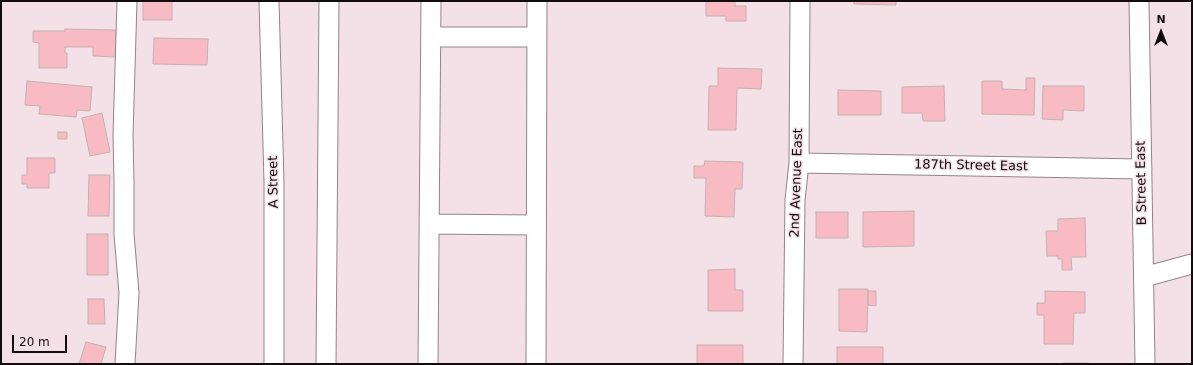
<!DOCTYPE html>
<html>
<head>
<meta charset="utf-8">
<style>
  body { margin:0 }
  #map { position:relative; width:1193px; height:365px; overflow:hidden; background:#f4e1e8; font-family:"DejaVu Sans",sans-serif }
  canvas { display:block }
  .frame { position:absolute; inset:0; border:2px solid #120c0f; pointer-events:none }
  .north { position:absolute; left:1141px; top:12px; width:40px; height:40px; -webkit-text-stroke:3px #f4e1e8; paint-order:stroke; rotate:0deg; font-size:11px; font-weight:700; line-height:16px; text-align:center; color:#120c0f }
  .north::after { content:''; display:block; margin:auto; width:14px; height:18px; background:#120c0f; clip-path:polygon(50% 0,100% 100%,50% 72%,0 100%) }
  .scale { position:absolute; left:12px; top:335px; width:55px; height:18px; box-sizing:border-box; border:2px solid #120c0f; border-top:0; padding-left:5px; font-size:12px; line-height:14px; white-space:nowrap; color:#120c0f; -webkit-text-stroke:3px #f4e1e8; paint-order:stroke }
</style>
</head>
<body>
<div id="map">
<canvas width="1193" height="365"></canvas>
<div class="frame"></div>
<div class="north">N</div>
<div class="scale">20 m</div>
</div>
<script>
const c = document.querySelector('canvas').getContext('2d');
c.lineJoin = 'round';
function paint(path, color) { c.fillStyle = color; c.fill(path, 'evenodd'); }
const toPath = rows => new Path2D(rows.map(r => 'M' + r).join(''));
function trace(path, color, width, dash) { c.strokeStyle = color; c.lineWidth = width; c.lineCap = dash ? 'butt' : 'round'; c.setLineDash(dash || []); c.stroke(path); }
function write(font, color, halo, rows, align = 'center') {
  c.font = font + ' "DejaVu Sans",sans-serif'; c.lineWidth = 3; c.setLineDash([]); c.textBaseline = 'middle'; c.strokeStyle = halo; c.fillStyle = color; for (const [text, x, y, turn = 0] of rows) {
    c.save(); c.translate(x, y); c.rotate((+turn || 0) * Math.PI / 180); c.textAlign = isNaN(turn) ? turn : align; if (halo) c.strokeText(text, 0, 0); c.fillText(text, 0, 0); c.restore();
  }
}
const building = toPath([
  [143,1,172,1,172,20,143,20,143,1],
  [706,1,735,1,735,6,746,6,746,21,726,21,726,16,706,16,706,1],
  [854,1,896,1,896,5,854,4,854,1],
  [65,29,116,30,116,57,93,56,93,47,65,47,65,53,67,53,67,68,39,68,39,43,33,42,33,31,65,31,65,29],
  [154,38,208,39,207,65,153,64,154,38],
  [718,68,762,69,761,89,737,88,736,130,708,130,709,86,718,86,718,68],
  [1026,78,1035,78,1034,115,982,114,982,81,1002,81,1002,89,1026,90,1026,78],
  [27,81,92,87,90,111,77,110,76,117,39,114,40,106,25,105,27,81],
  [944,86,945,121,923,121,922,113,902,113,902,87,944,86],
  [1043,86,1084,86,1084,111,1063,110,1063,120,1042,119,1043,86],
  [838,90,881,91,881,115,838,115,838,90],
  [102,113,110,152,90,156,82,118,102,113],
  [58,132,67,132,67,139,58,139,58,132],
  [27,158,55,158,55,173,49,173,49,188,27,188,27,184,22,184,22,175,27,175,27,158],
  [705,161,743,162,742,189,735,189,734,217,705,216,706,178,694,178,694,166,704,166,705,161],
  [89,175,110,175,109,216,88,216,89,175],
  [914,211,914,246,863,247,863,212,914,211],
  [816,212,848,212,848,238,816,238,816,212],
  [1085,218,1086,257,1071,257,1072,270,1062,270,1062,259,1058,259,1058,256,1047,256,1046,231,1058,231,1058,219,1085,218],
  [87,234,108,234,108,275,87,275,87,234],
  [735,269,735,290,743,290,743,311,708,311,708,270,735,269],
  [839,289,868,289,867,332,839,331,839,289],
  [868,291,876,291,876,306,868,305,868,291],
  [1045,291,1085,292,1085,313,1074,313,1073,344,1044,344,1044,315,1037,315,1037,303,1045,303,1045,291],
  [88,299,104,299,105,324,88,324,88,299],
  [86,342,106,347,101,364,79,364,86,342],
  [697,345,743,345,743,364,697,364,697,345],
  [837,347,883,347,883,364,837,364,837,347],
  [1063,363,1089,363,1089,364,1063,364,1063,363]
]);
paint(building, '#f8bbc3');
trace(building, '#c4b0b2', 1);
const minor = toPath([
  [269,1,274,182,274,364],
  [1139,1,1145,364],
  [431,37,537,37],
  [799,163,1142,169],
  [429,224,536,225],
  [1144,277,1192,264],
  [125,364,129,293,124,234,124,182,123,135,127,1],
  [326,364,329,1],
  [428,364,431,1],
  [536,364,537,1],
  [793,364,795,200,799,163,800,1]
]);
trace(minor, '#94838a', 21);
trace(minor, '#fff', 19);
write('13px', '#120c0f', '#f4e1e8', [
  ["187th Street East",971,166,1],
  ["A Street",274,182,-91],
  ["2nd Avenue East",797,183,-88],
  ["B Street East",1142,183,-91]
]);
</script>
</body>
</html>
